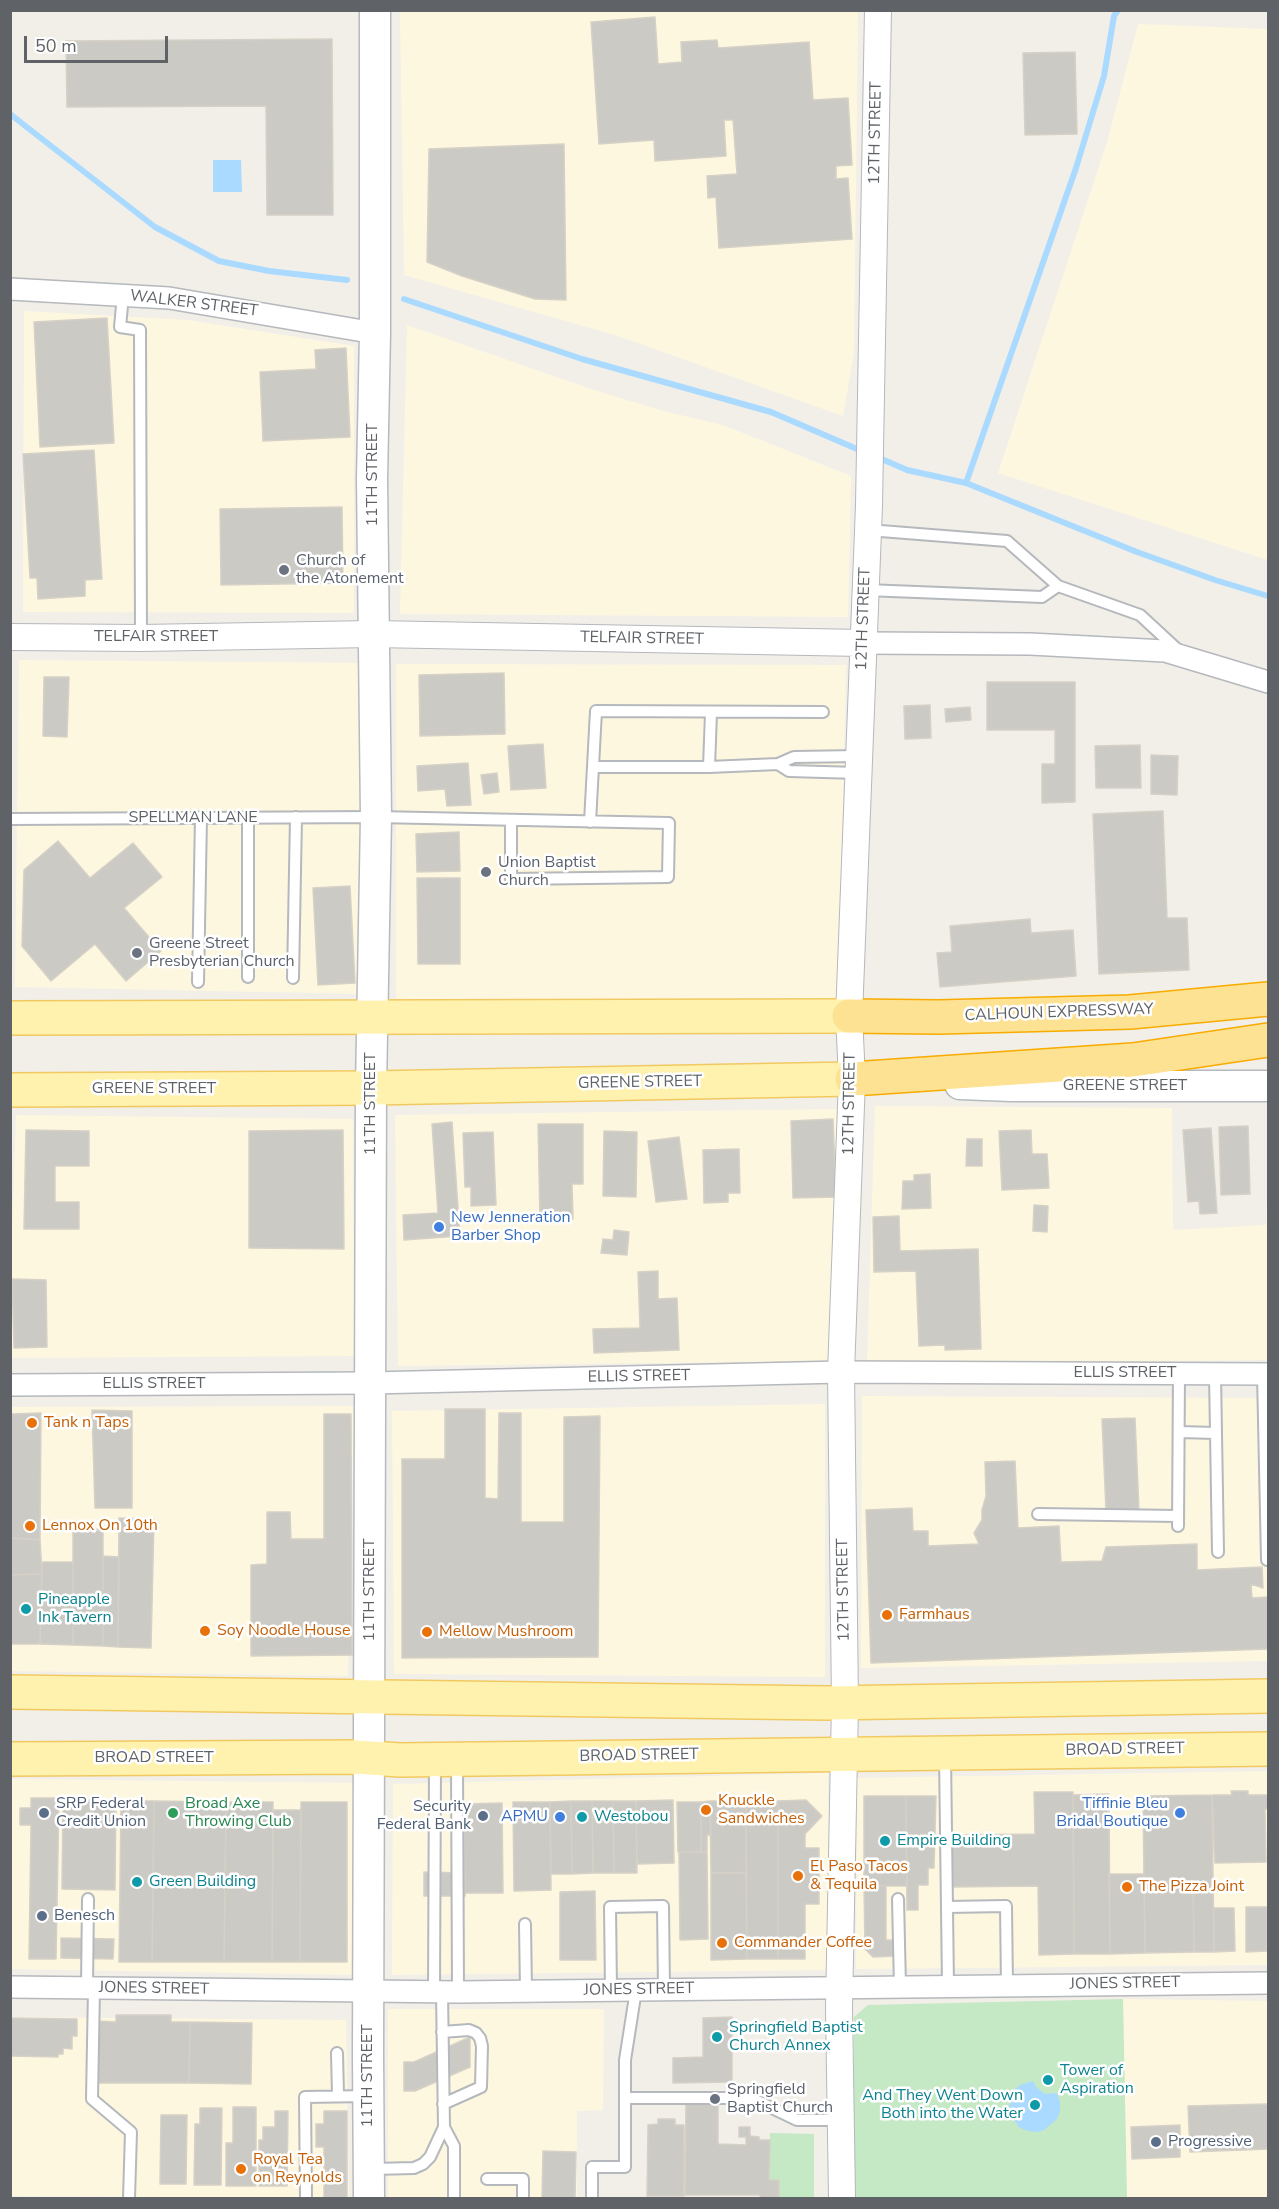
<!DOCTYPE html>
<html>
<head>
<meta charset="utf-8">
<style>
  body { margin:0 }
  #map { position:relative; width:1279px; height:2209px; overflow:hidden; background:#f1efe8; font-family:"Nunito Sans",sans-serif }
  canvas { display:block }
  .frame { position:absolute; inset:0; border:12px solid #5f6368; pointer-events:none }
  .scale { position:absolute; left:24px; top:36px; width:144px; height:27px; box-sizing:border-box; border:3px solid #5f6368; border-top:0; padding-left:8px; font-size:18px; line-height:21px; white-space:nowrap; color:#5f6368; -webkit-text-stroke:4px #fff; paint-order:stroke }
</style>
</head>
<body>
<div id="map">
<canvas width="1279" height="2209"></canvas>
<div class="frame"></div>
<div class="scale">50 m</div>
</div>
<script>
const c = document.querySelector('canvas').getContext('2d');
c.lineJoin = 'round';
function paint(path, color) { c.fillStyle = color; c.fill(path, 'evenodd'); }
const toPath = rows => new Path2D(rows.map(r => 'M' + r).join(''));
function trace(path, color, width, dash) { c.strokeStyle = color; c.lineWidth = width; c.lineCap = dash ? 'butt' : 'round'; c.setLineDash(dash || []); c.stroke(path); }
function write(font, color, halo, rows, align = 'center') {
  c.font = font + ' "Nunito Sans",sans-serif'; c.lineWidth = 5; c.setLineDash([]); c.textBaseline = 'middle'; c.strokeStyle = halo; c.fillStyle = color; for (const [text, x, y, turn = 0] of rows) {
    c.save(); c.translate(x, y); c.rotate((+turn || 0) * Math.PI / 180); c.textAlign = isNaN(turn) ? turn : align; if (halo) c.strokeText(text, 0, 0); c.fillText(text, 0, 0); c.restore();
  }
}
paint(toPath([
  [400,11,858,11,854,353,843,416,615,335,404,275],
  [1138,24,1268,29,1268,560,998,473,1107,142],
  [24,311,188,320,354,346,354,613,23,612],
  [407,325,591,389,663,411,723,425,851,476,848,617,400,614],
  [19,660,363,663,360,994,15,987],
  [396,664,846,665,838,1003,396,1002],
  [875,1106,1172,1108,1173,1230,1266,1225,1268,1169,1268,1360,867,1364],
  [838,1109,831,1361,398,1366,395,1115],
  [16,1115,353,1119,354,1356,11,1358,11,1263],
  [862,1396,1268,1398,1268,1661,861,1668],
  [825,1404,825,1677,394,1674,392,1411],
  [354,1406,348,1676,11,1671,11,1407],
  [1268,1771,1268,1965,856,1969,857,1778],
  [828,1773,830,1970,392,1975,393,1784],
  [11,1779,361,1783,355,1975,11,1969],
  [1123,1999,1268,2001,1268,2198,1127,2198],
  [388,2009,604,2009,603,2110,577,2111,577,2198,388,2198],
  [11,2017,346,2020,349,2198,11,2196]
]), '#fef7e0');
paint(toPath([
  [1123,1999,1127,2198,854,2198,854,2017,868,2005],
  [770,2133,814,2134,814,2198,779,2198,779,2181,769,2180]
]), '#c5e8c5');
paint(toPath([
  [213,160,241,160,242,192,213,192],
  [1033,2081,1036,2087,1045,2094,1057,2093,1060,2103,1060,2111,1057,2119,1044,2130,1037,2132,1028,2131,1020,2128,1010,2115,1009,2107,1014,2090,1020,2085]
]), '#aadaff');
trace(toPath([
  [10,114,155,227,219,261,269,271,347,280],
  [404,299,582,359,771,412,864,452],
  [877,457,907,470,966,483,1137,552,1215,580,1268,596],
  [966,483,1076,168,1104,76,1114,16,1118,10]
]), '#aadaff', 6);
const building = toPath([
  [655,17,658,64,682,62,681,42,717,40,718,48,809,42,813,100,848,98,852,165,836,166,836,179,848,178,852,239,719,248,716,197,708,198,707,176,737,174,733,120,724,120,726,156,655,161,654,140,599,144,591,22,655,17],
  [332,39,333,215,267,215,266,106,67,107,66,41,332,39],
  [1075,52,1077,134,1025,135,1023,53,1075,52],
  [564,144,566,300,535,299,462,276,427,262,429,149,564,144],
  [107,318,114,443,40,447,34,322,107,318],
  [346,348,350,437,263,441,260,372,316,369,315,350,346,348],
  [94,450,102,579,85,580,85,596,38,599,37,578,30,578,23,454,94,450],
  [342,507,343,583,221,585,220,509,342,507],
  [504,673,505,734,420,736,419,675,504,673],
  [44,677,69,677,67,737,43,736,44,677],
  [987,682,1075,682,1075,802,1042,803,1042,764,1055,764,1055,730,987,730,987,682],
  [930,705,931,738,905,739,904,706,930,705],
  [970,707,971,720,946,722,945,709,970,707],
  [543,744,546,788,511,790,508,746,543,744],
  [1140,745,1141,788,1096,788,1095,746,1140,745],
  [1151,755,1178,756,1177,795,1151,794,1151,755],
  [468,763,471,805,447,806,445,789,418,791,417,766,468,763],
  [497,773,499,792,484,794,481,775,497,773],
  [1163,811,1167,918,1187,918,1189,970,1099,974,1093,814,1163,811],
  [459,832,460,871,417,872,416,834,459,832],
  [58,841,90,878,133,843,162,877,124,908,161,951,126,981,95,944,51,981,22,946,24,870,58,841],
  [417,878,460,878,460,964,418,964,417,878],
  [350,886,355,983,318,985,313,888,350,886],
  [1030,919,1031,933,1073,930,1076,976,940,987,937,953,952,952,950,926,1030,919],
  [833,1119,836,1197,793,1198,791,1121,833,1119],
  [452,1122,460,1236,404,1240,403,1215,438,1213,432,1124,452,1122],
  [538,1124,583,1124,583,1184,572,1184,573,1219,540,1220,538,1124],
  [1248,1126,1250,1194,1221,1195,1219,1127,1248,1126],
  [1211,1128,1217,1213,1200,1214,1199,1201,1188,1202,1183,1130,1211,1128],
  [26,1130,89,1131,89,1166,55,1166,55,1202,79,1202,79,1229,24,1229,26,1130],
  [343,1130,344,1249,249,1248,249,1131,343,1130],
  [1031,1130,1032,1154,1047,1154,1049,1188,1002,1190,999,1131,1031,1130],
  [604,1131,637,1132,636,1197,603,1196,604,1131],
  [493,1132,496,1205,471,1206,471,1187,465,1187,463,1133,493,1132],
  [679,1137,687,1199,656,1202,648,1141,679,1137],
  [967,1139,982,1139,982,1166,966,1166,967,1139],
  [739,1149,740,1193,728,1193,728,1202,704,1203,703,1150,739,1149],
  [930,1174,931,1208,902,1209,903,1181,914,1181,914,1175,930,1174],
  [1034,1205,1048,1206,1047,1232,1033,1231,1034,1205],
  [899,1216,900,1251,978,1249,981,1349,945,1350,945,1345,919,1346,916,1271,874,1272,873,1217,899,1216],
  [614,1230,629,1232,627,1255,601,1253,603,1239,613,1240,614,1230],
  [658,1271,658,1299,677,1298,679,1350,594,1353,593,1329,640,1328,638,1272,658,1271],
  [12,1279,46,1280,47,1347,14,1348,12,1279],
  [445,1409,485,1409,485,1498,498,1499,499,1413,521,1413,521,1522,564,1522,564,1417,600,1416,598,1657,402,1658,402,1459,445,1459,445,1409],
  [92,1410,132,1411,132,1508,95,1508,92,1410],
  [41,1413,40,1540,10,1538,10,1414,41,1413],
  [324,1414,351,1414,352,1655,251,1656,251,1565,267,1564,267,1512,290,1512,291,1539,324,1539,324,1414],
  [1135,1418,1139,1510,1106,1511,1102,1419,1135,1418],
  [1015,1461,1018,1528,1059,1526,1061,1562,1102,1561,1106,1547,1197,1544,1197,1570,1262,1567,1263,1588,1251,1584,1252,1598,1268,1597,1268,1649,871,1663,866,1510,912,1508,913,1531,928,1531,928,1546,979,1544,974,1533,982,1520,982,1510,986,1496,985,1462,1015,1461],
  [119,1518,154,1519,151,1648,118,1647,119,1518],
  [73,1529,103,1529,103,1646,73,1645,73,1529],
  [10,1538,40,1540,42,1574,10,1575,10,1538],
  [103,1556,119,1557,118,1647,103,1646,103,1556],
  [42,1562,73,1562,73,1645,40,1644,42,1562],
  [42,1574,40,1644,10,1644,10,1575,42,1574],
  [1231,1791,1248,1791,1248,1795,1268,1795,1268,1807,1265,1810,1266,1862,1215,1863,1212,1795,1232,1795,1231,1791],
  [1034,1792,1073,1792,1074,1954,1039,1955,1038,1886,951,1887,951,1835,1035,1834,1034,1792],
  [1109,1794,1110,1954,1074,1954,1073,1795,1109,1794],
  [1212,1795,1214,1952,1194,1952,1193,1881,1144,1881,1143,1796,1212,1795],
  [864,1796,906,1796,907,1886,864,1886,864,1796],
  [906,1796,936,1796,934,1868,928,1868,928,1885,918,1885,918,1910,907,1910,906,1796],
  [31,1798,59,1798,56,1959,29,1959,31,1825,20,1825,20,1808,31,1808,31,1798],
  [63,1800,116,1800,115,1890,62,1889,63,1800],
  [673,1800,674,1863,637,1864,636,1801,673,1800],
  [806,1800,822,1816,805,1834,805,1848,819,1848,819,1904,805,1904,805,1959,778,1959,778,1801,806,1800],
  [121,1801,154,1801,152,1962,119,1962,121,1801],
  [154,1801,226,1802,224,1962,152,1962,154,1801],
  [571,1801,592,1801,593,1873,572,1874,571,1801],
  [571,1801,572,1874,551,1874,550,1802,571,1801],
  [592,1801,613,1801,614,1873,593,1873,592,1801],
  [613,1801,636,1801,637,1873,614,1873,613,1801],
  [710,1801,746,1801,746,1873,711,1873,710,1801],
  [710,1801,711,1835,707,1835,707,1852,701,1852,701,1802,710,1801],
  [746,1801,778,1801,778,1959,747,1959,746,1801],
  [226,1802,273,1802,272,1962,224,1962,226,1802],
  [301,1802,347,1802,347,1962,300,1962,301,1802],
  [513,1802,550,1802,551,1890,514,1891,513,1802],
  [677,1802,701,1802,701,1852,678,1852,677,1802],
  [502,1803,503,1893,465,1893,464,1804,502,1803],
  [273,1810,301,1810,300,1962,272,1962,273,1810],
  [679,1852,707,1852,708,1939,680,1940,679,1852],
  [424,1872,465,1873,465,1896,424,1896,424,1872],
  [711,1873,746,1873,747,1959,711,1960,711,1873],
  [1109,1874,1144,1874,1145,1953,1110,1954,1109,1874],
  [1144,1881,1193,1881,1194,1952,1145,1953,1144,1881],
  [864,1886,886,1886,886,1940,895,1940,895,1956,873,1957,865,1949,864,1886],
  [595,1891,596,1960,560,1960,560,1892,595,1891],
  [1246,1907,1267,1907,1267,1951,1246,1952,1246,1907],
  [1214,1908,1234,1908,1235,1951,1214,1952,1214,1908],
  [61,1938,114,1939,113,1959,61,1958,61,1938],
  [116,2015,171,2015,171,2022,190,2022,189,2083,98,2083,98,2021,116,2022,116,2015],
  [732,2017,732,2082,673,2083,673,2058,703,2057,703,2018,732,2017],
  [10,2018,77,2019,77,2036,72,2036,72,2049,63,2048,63,2054,58,2054,58,2057,10,2056,10,2018],
  [190,2022,252,2023,251,2084,189,2083,190,2022],
  [470,2037,470,2067,415,2091,404,2091,404,2062,414,2062,470,2037],
  [686,2102,718,2103,718,2144,746,2145,746,2137,739,2137,739,2127,750,2127,750,2136,759,2137,759,2140,770,2140,769,2180,779,2180,779,2198,760,2198,760,2195,685,2195,686,2102],
  [1268,2104,1268,2149,1190,2152,1188,2106,1268,2104],
  [233,2107,256,2107,256,2186,226,2186,226,2143,233,2143,233,2107],
  [200,2108,222,2108,221,2185,194,2185,195,2124,200,2124,200,2108],
  [275,2111,288,2111,287,2186,259,2186,259,2140,263,2140,263,2127,275,2127,275,2111],
  [324,2111,347,2111,347,2198,324,2198,324,2147,316,2147,316,2124,324,2124,324,2111],
  [161,2115,187,2115,186,2184,160,2184,161,2115],
  [658,2119,675,2119,675,2125,684,2125,684,2196,647,2196,648,2125,658,2124,658,2119],
  [1180,2125,1180,2157,1132,2159,1131,2127,1180,2125],
  [543,2151,576,2152,575,2198,542,2198,543,2151]
]);
paint(building, '#cccac5');
trace(building, '#d6d1c6', 1.5);
const service = toPath([
  [123,295,120,327,140,330,141,637],
  [868,530,1007,541,1058,586,1140,615,1179,651],
  [866,590,1042,597,1058,586],
  [778,764,789,771,858,773],
  [594,767,709,767,778,764,794,757,859,756],
  [709,767,711,713],
  [10,819,376,817,669,823,668,877,511,879,511,821],
  [590,822,596,711,823,712],
  [248,977,248,817],
  [293,978,296,817],
  [198,982,201,817],
  [1215,1374,1218,1552],
  [1263,1374,1267,1560],
  [1179,1432,1216,1433],
  [1038,1514,1178,1516],
  [1178,1526,1179,1373],
  [945,1755,948,1986],
  [457,1762,458,1992],
  [898,1899,900,1987],
  [947,1907,1006,1906,1007,1986],
  [525,1924,526,1992],
  [87,1988,88,1899],
  [94,1988,92,2099,131,2132,129,2198],
  [611,1991,610,1907,663,1906,664,1990],
  [434,1992,435,1762],
  [442,2032,469,2030,476,2033,480,2038,482,2046,481,2087,443,2104],
  [337,2053,338,2096],
  [625,2098,751,2098,797,2120,840,2120],
  [444,2127,454,2146,454,2198],
  [372,2169,414,2168,423,2164,430,2157,444,2127,442,1992],
  [487,2179,523,2179,523,2198],
  [306,2198,305,2097,368,2096],
  [592,2198,592,2167,625,2167,625,2060,636,1990]
]);
const minor = toPath([
  [10,289,169,298,375,333],
  [863,643,1030,644,1165,651,1268,682],
  [10,1385,371,1383,841,1372,1268,1374],
  [10,1987,458,1992,1268,1983]
]);
const tertiary = toPath([
  [10,637,141,638,373,634,863,643],
  [842,2198,839,2008,845,1703,841,1372,852,1079,849,1016,869,505,878,10]
]);
const secondary = toPath([
  [960,1084,1011,1086,1268,1086],
  [369,2198,368,2053,371,1088,376,817,372,479,375,333,375,10]
]);
const primary = toPath([
  [10,1018,849,1016],
  [10,1090,371,1088,852,1079],
  [10,1692,827,1703,1268,1696],
  [10,1759,355,1757,400,1760,1268,1749]
]);
const motorway = toPath([
  [849,1016,939,1017,1130,1012,1268,999],
  [852,1079,1133,1060,1268,1040]
]);
trace(service, '#b5b8bc', 14);
trace(minor, '#b5b8bc', 24);
trace(tertiary, '#b5b8bc', 28);
trace(secondary, '#b6babf', 33);
trace(primary, '#f2c960', 36);
trace(motorway, '#f9ab00', 36);
trace(service, '#fff', 10);
trace(minor, '#fff', 21);
trace(tertiary, '#fff', 26);
trace(secondary, '#fff', 30);
trace(primary, '#fff2af', 33);
trace(motorway, '#fde293', 33);
for (const [x, y, r, color] of [
  [284,570,6,"#6b7280"],
  [486,872,6,"#6b7280"],
  [137,953,6,"#6b7280"],
  [439,1227,6,"#3f7fe0"],
  [32,1423,6,"#e8710a"],
  [30,1526,6,"#e8710a"],
  [26,1609,6,"#0f9aa8"],
  [887,1615,6,"#e8710a"],
  [205,1631,6,"#e8710a"],
  [427,1632,6,"#e8710a"],
  [706,1810,6,"#e8710a"],
  [44,1813,6,"#5c6f8a"],
  [173,1813,6,"#2e9e5b"],
  [1180,1813,6,"#3f7fe0"],
  [483,1816,6,"#5c6f8a"],
  [560,1817,6,"#3f7fe0"],
  [582,1817,6,"#0f9aa8"],
  [885,1841,6,"#0f9aa8"],
  [798,1876,6,"#e8710a"],
  [137,1882,6,"#0f9aa8"],
  [1127,1887,6,"#e8710a"],
  [42,1916,6,"#5c6f8a"],
  [722,1943,6,"#e8710a"],
  [717,2037,6,"#0f9aa8"],
  [1048,2080,6,"#0f9aa8"],
  [715,2099,6,"#6b7280"],
  [1035,2105,6,"#0f9aa8"],
  [1156,2142,6,"#5c6f8a"],
  [241,2169,6,"#e8710a"]
]) { const dot = new Path2D(); dot.arc(x, y, r, 0, 2 * Math.PI); c.fillStyle = color; c.fill(dot); trace(dot, '#fff', 2); }
write('16px', '#5f6368', '#fff', [
  ["12TH STREET",876,133,-89],
  ["WALKER STREET",194,304,7],
  ["11TH STREET",373,475,-90],
  ["12TH STREET",864,619,-88],
  ["TELFAIR STREET",156,637],
  ["TELFAIR STREET",642,639,1],
  ["SPELLMAN LANE",193,818],
  ["CALHOUN EXPRESSWAY",1059,1013,-2],
  ["GREENE STREET",640,1083,-1],
  ["GREENE STREET",1125,1086],
  ["GREENE STREET",154,1089],
  ["11TH STREET",371,1104,-90],
  ["12TH STREET",850,1104,-89],
  ["ELLIS STREET",1125,1373],
  ["ELLIS STREET",639,1377,-1],
  ["ELLIS STREET",154,1384],
  ["11TH STREET",370,1590,-90],
  ["12TH STREET",844,1590,-91],
  ["BROAD STREET",1125,1750,-1],
  ["BROAD STREET",639,1756,-1],
  ["BROAD STREET",154,1758],
  ["JONES STREET",1125,1984,-1],
  ["JONES STREET",154,1989,1],
  ["JONES STREET",639,1990,-1],
  ["11TH STREET",368,2076,-90]
]);
write('16px', '#5b616d', '#fff', [
  ["Church of",296,561],
  ["the Atonement",296,579],
  ["Union Baptist",498,863],
  ["Church",498,881],
  ["Greene Street",149,944],
  ["Presbyterian Church",149,962],
  ["Springfield",727,2090],
  ["Baptist Church",727,2108]
], 'left');
write('16px', '#366cbe', '#fff', [
  ["New Jenneration",451,1218,"left"],
  ["Barber Shop",451,1236,"left"],
  ["Tiffinie Bleu",1168,1804],
  ["Bridal Boutique",1168,1822],
  ["APMU",548,1817]
], 'right');
write('16px', '#c56008', '#fff', [
  ["Tank n Taps",44,1423],
  ["Lennox On 10th",42,1526],
  ["Farmhaus",899,1615],
  ["Soy Noodle House",217,1631],
  ["Mellow Mushroom",439,1632],
  ["Knuckle",718,1801],
  ["Sandwiches",718,1819],
  ["El Paso Tacos",810,1867],
  ["& Tequila",810,1885],
  ["The Pizza Joint",1139,1887],
  ["Commander Coffee",734,1943],
  ["Royal Tea",253,2160],
  ["on Reynolds",253,2178]
], 'left');
write('16px', '#0d838f', '#fff', [
  ["Pineapple",38,1600],
  ["Ink Tavern",38,1618],
  ["Westobou",594,1817],
  ["Empire Building",897,1841],
  ["Green Building",149,1882],
  ["Springfield Baptist",729,2028],
  ["Church Annex",729,2046],
  ["Tower of",1060,2071],
  ["Aspiration",1060,2089],
  ["And They Went Down",1023,2096,"right"],
  ["Both into the Water",1023,2114,"right"]
], 'left');
write('16px', '#4e5e75', '#fff', [
  ["SRP Federal",56,1804],
  ["Credit Union",56,1822],
  ["Security",471,1807,"right"],
  ["Federal Bank",471,1825,"right"],
  ["Benesch",54,1916],
  ["Progressive",1168,2142]
], 'left');
write('16px', '#27864d', '#fff', [
  ["Broad Axe",185,1804],
  ["Throwing Club",185,1822]
], 'left');
</script>
</body>
</html>
